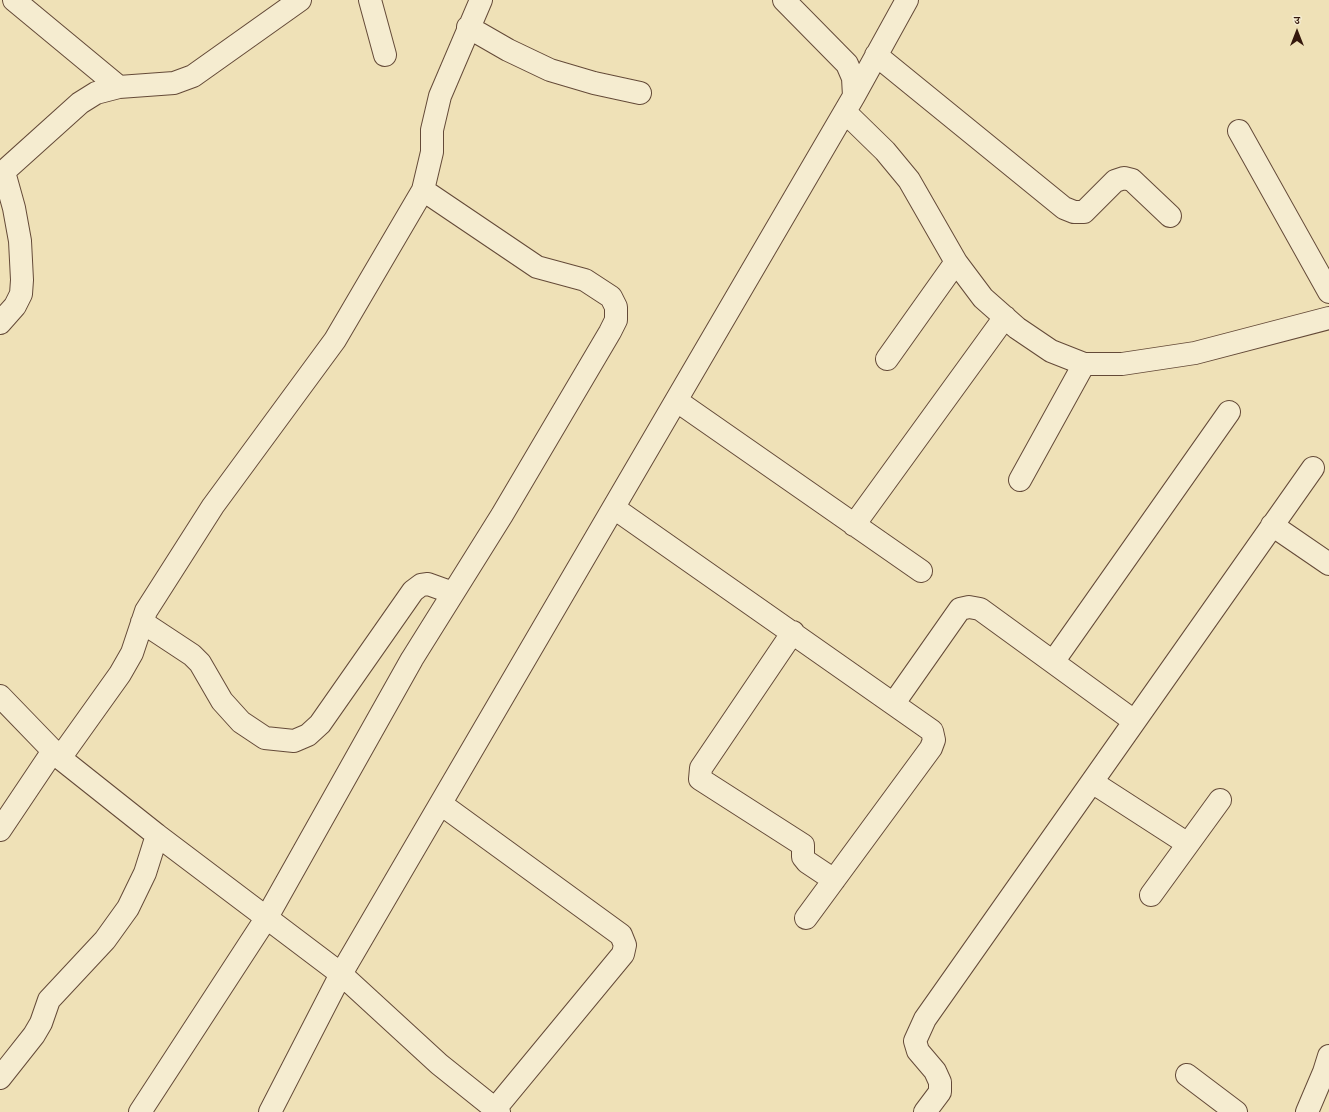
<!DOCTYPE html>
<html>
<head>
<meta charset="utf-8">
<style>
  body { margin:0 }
  #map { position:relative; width:1329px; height:1112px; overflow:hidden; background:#efe1b7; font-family:"Gentium Book Plus","Noto Serif Devanagari",serif }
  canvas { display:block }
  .north { position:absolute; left:1277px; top:12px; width:40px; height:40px; -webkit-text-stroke:3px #f5ecd0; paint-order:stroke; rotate:0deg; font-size:11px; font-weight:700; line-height:16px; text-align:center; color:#35180d }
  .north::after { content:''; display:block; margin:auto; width:14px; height:18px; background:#35180d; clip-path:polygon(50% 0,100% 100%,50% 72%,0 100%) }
</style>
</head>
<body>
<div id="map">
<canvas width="1329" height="1112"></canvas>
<div class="north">उ</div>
</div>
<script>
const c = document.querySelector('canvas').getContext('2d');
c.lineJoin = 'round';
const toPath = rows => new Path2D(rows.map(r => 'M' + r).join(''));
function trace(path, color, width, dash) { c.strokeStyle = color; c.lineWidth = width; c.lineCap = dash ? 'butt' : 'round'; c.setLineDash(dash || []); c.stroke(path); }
const minor = toPath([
  [14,0,119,87],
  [370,0,385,55],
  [468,27,508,50,550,70,594,83,640,93],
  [876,55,1064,208,1074,212,1084,212,1115,181,1124,178,1132,180,1170,216],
  [854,96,907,0],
  [845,112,885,151,909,180,956,262,983,298,1017,328,1051,351,1084,364,1122,364,1195,353,1329,318],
  [1239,131,1329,292],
  [0,175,80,103,96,93,119,87,174,83,193,76,300,0],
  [0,323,15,306,21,294,22,280,20,241,14,208,4,172],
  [887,359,956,262],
  [677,401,921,571],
  [1020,480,1084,364],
  [614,508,932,731,934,740,931,748,806,918],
  [854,525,1005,317],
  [1272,525,1329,564],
  [142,622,192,655,200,663,222,701,241,722,265,738,294,741,308,735,320,724,413,591,421,585,428,584,453,593],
  [793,632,701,768,700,779,803,845,803,857,807,862,834,880],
  [1053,662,1229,412],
  [0,696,60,758,157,835,341,974,439,1064,499,1112],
  [894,703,960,609,969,607,980,609,1134,721],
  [60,758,120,674,132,653,146,611,213,506,335,340,423,190,432,152,432,130,440,96,481,0],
  [1092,782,1188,844],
  [441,804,621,935,625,945,623,954,495,1109],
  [0,830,53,751],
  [1151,895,1220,800],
  [1187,1075,1236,1112],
  [0,1078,34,1035,41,1023,49,1000,105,940,128,908,145,873,157,835],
  [140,1112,267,917,412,659,502,515,610,332,616,320,616,307,611,297,585,280,537,267,423,190],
  [270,1112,341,974,854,96,853,78,847,64,784,0],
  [925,1112,940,1092,940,1082,935,1071,918,1051,915,1041,925,1019,1313,468],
  [1307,1112,1324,1072,1329,1056]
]);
trace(minor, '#644a38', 24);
trace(minor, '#f5ecd0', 22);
</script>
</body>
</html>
